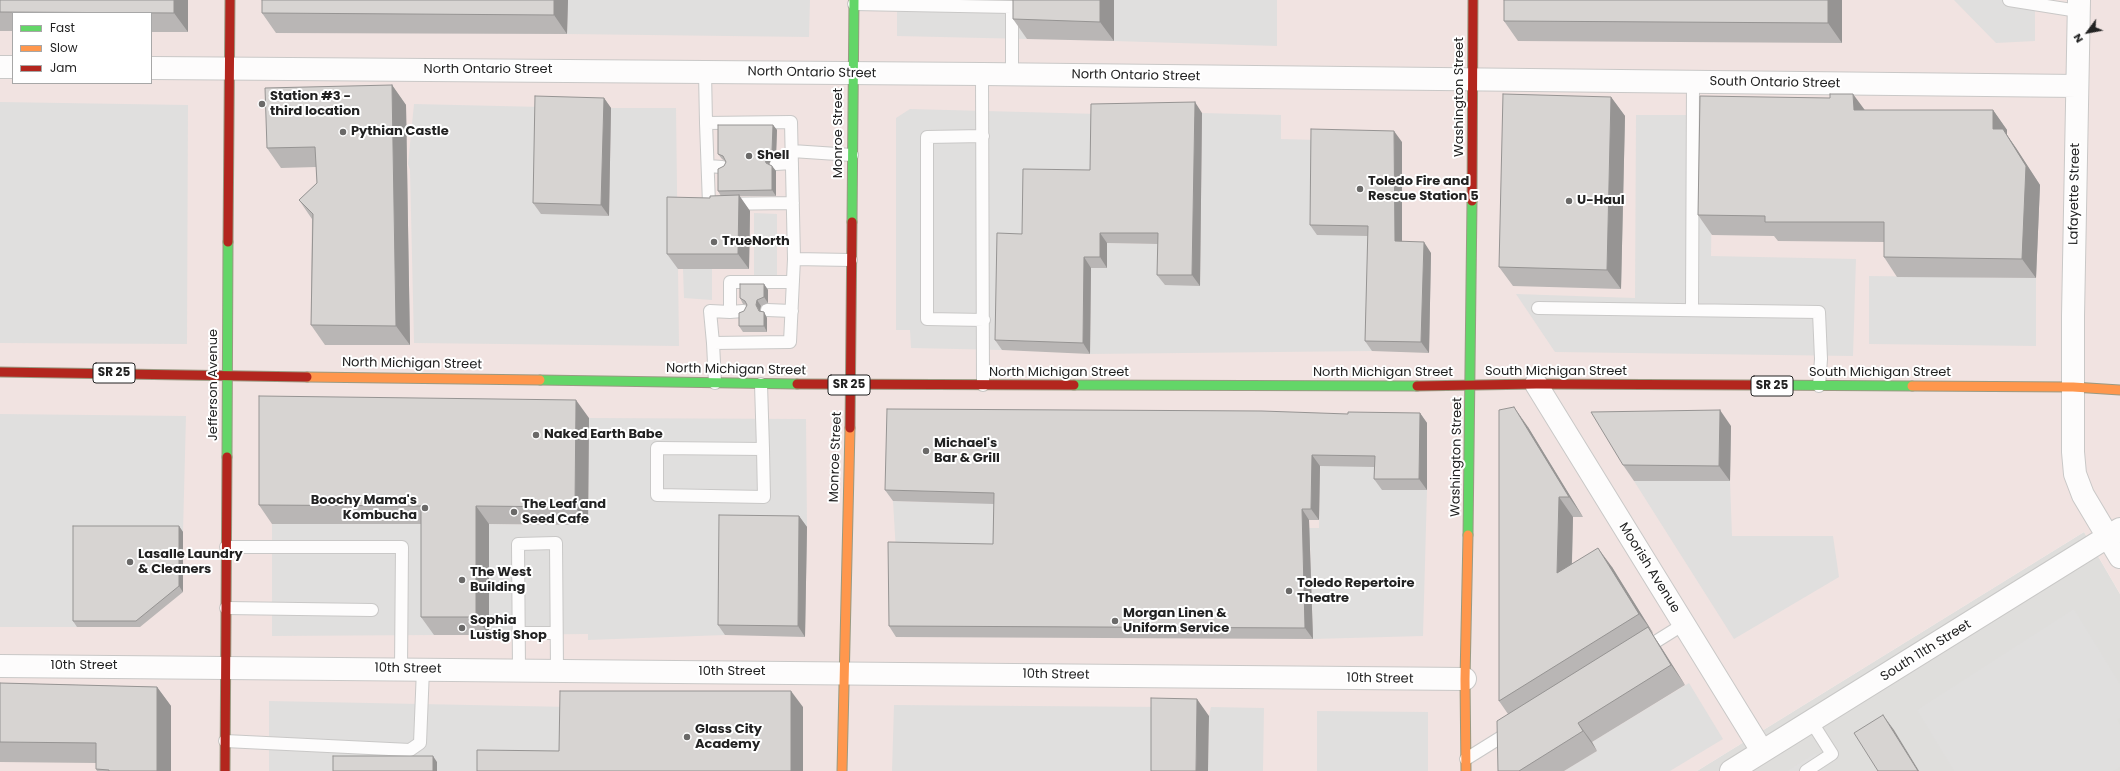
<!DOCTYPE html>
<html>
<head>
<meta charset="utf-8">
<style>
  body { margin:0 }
  #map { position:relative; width:2120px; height:771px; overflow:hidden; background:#f0eeeb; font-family:Poppins,sans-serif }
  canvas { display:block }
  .legend { position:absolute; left:12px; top:12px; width:140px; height:72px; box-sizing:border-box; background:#fff; border:1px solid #a7a7a7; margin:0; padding:5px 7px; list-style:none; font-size:12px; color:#222 }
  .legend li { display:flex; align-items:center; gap:8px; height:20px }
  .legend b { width:20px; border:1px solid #a7a7a7 }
  .north { position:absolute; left:2068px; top:12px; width:40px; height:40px; -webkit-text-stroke:3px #fff; paint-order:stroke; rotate:238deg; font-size:11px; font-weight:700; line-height:16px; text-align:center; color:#222 }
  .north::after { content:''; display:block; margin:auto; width:14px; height:18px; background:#222; clip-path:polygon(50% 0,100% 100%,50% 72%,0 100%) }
</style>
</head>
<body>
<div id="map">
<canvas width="2120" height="771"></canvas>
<ul class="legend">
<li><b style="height:5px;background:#63d668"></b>Fast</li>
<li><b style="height:5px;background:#ff974d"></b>Slow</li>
<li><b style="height:5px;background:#b3261e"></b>Jam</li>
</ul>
<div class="north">N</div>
</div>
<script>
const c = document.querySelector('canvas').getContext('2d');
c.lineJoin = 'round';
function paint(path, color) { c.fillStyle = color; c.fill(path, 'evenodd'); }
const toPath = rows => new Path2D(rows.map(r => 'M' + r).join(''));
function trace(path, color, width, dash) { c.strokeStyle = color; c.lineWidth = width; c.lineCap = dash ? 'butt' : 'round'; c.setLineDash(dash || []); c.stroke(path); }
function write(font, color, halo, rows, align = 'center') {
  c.font = font + ' Poppins,sans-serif'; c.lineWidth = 4; c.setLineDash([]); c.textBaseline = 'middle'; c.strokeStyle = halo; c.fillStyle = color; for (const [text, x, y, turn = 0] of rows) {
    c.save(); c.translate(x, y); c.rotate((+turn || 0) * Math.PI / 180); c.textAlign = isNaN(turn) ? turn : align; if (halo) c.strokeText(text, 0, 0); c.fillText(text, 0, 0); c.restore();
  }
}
paint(toPath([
  [2084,532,2120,594,2120,771,1697,771]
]), '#dfdedc');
paint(toPath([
  [0,0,2120,0,2120,594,2084,532,1697,771,0,771],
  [13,13,151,13,151,83,13,83]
]), '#f1e3e1');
paint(toPath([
  [568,0,810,0,809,37,567,34],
  [897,0,1028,0,1027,39,897,36],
  [1114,0,1277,0,1277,46,1114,41],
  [1954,0,2035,0,2035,41,1996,43],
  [0,102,188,105,187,344,0,343],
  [414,104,543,107,609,216,611,108,676,108,679,346,414,343,410,170,408,164],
  [910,109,1099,114,1097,181,1030,244,1004,244,1002,350,911,348,910,330,896,330,896,118],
  [1202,113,1281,115,1281,139,1318,140,1376,236,1372,351,1090,354,1091,268,1107,268,1107,243,1165,244,1200,286],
  [1636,115,1713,115,1711,256,1856,259,1853,356,1555,352,1516,294,1635,298],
  [754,213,777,214,777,275,754,275],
  [683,269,712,269,712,300,684,298],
  [1869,276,2036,278,2036,346,1869,344],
  [0,414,186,416,183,532,77,627,0,627],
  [589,418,806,419,807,527,727,526,725,635,588,640,588,634,489,635,489,524,588,525],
  [1002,420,1001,555,896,552,893,501,969,503],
  [1321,424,1382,467,1382,489,1427,490,1423,636,1313,639,1310,543,1290,528,1319,528],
  [1634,481,1730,481,1732,536,1833,536,1839,577,1734,639],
  [272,524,434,524,434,635,272,636],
  [2074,609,2120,684,2120,718,2117,719,2120,725,2120,767,2113,771,1954,771,1917,710],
  [1689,683,1723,739,1670,771,1564,771,1597,751,1592,742],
  [269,701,571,707,571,767,489,771,437,771,437,762,337,771,269,771],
  [894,705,1166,707,1163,771,892,771],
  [1211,707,1264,708,1263,771,1208,771,1209,716],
  [1317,711,1428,712,1428,771,1317,771],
  [1816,753,1827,771,1787,771]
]), '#e0dfde');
const lane = toPath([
  [2009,0,2078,11],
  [854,4,1012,7,1012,75],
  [705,72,706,123,791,122,794,259,851,260],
  [982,74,983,385],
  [706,123,709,204,793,203],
  [983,136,927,137,927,319,984,320],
  [792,151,852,155],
  [776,164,792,163],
  [708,166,722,167],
  [1538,308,1819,312,1821,359,1819,386],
  [767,310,792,311],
  [1692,310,1693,82],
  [730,312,743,311],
  [713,343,710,311,730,312,730,282,793,282],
  [715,383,713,343,790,342,794,259],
  [761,384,763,449,764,497,657,495,657,448,763,449],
  [226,547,402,547,401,669],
  [226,608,372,610],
  [519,633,556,633],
  [1644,649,1684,624],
  [519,670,518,544,556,543,557,671],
  [225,741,410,750,420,743,423,669],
  [1466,759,1511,731],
  [1806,771,1832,754,1811,721]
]);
const street = toPath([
  [2079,0,2073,316,2073,452,2075,474,2083,495,2120,557],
  [0,67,13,67],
  [151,68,982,74,2077,86],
  [1536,384,1762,751],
  [0,666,1465,679],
  [1731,771,2120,529]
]);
const fast = toPath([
  [852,222,854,0],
  [540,380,797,384],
  [1074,385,1417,386],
  [1752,385,1912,386],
  [227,457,228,242],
  [1468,535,1472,201]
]);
const slow = toPath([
  [307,377,540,380],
  [1912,386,2073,387,2120,390],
  [842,771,850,428],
  [1466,771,1465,679,1468,535]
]);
const jam = toPath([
  [1472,201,1473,0],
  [228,242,230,0],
  [0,372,307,377],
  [797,384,1074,385],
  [1417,386,1536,384,1752,385],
  [850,428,852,222],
  [225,771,227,457]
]);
trace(lane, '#c9c8c7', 14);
trace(street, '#c9c8c7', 24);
trace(fast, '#999a82', 11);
trace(slow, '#999a82', 11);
trace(jam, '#999a82', 11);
trace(lane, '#fdfcfc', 12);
trace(street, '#fdfcfc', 22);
trace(fast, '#63d668', 9);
trace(slow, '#ff974d', 9);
trace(jam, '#b3261e', 9);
paint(toPath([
  [0,0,188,0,188,32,151,32,151,13,13,13,13,31,0,31],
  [262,0,568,0,567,34,276,33,262,13],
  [1114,0,1114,41,1027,39,1013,19],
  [1842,0,1842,43,1518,41,1504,21],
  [392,85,406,105,410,345,325,345,311,325,312,219,299,200,317,183,316,167,281,168,267,148],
  [1611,97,1625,116,1621,289,1513,286,1499,267],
  [604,98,611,108,609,216,541,214,533,203],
  [1865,110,1993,110,2007,130,2007,135,2016,148,2040,185,2036,278,1897,277,1884,257,1884,242,1778,241,1774,236,1712,235,1698,215],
  [1202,113,1200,286,1165,285,1157,275,1158,244,1107,243,1107,268,1091,268,1090,354,1002,350,995,340,1022,234,1090,170],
  [773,125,777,130,776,156,772,158,769,164,772,166,776,171,776,196,739,196,750,211,749,269,678,269,667,254,710,198,721,196,718,191,726,162,725,161,722,159,718,154],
  [1402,142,1402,241,1431,253,1429,353,1372,351,1365,341,1368,236,1317,235,1310,225],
  [764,284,768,290,768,303,761,306,760,310,760,311,764,312,767,318,767,332,743,332,739,326,747,305,743,304,740,298],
  [1420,413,1427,423,1427,490,1382,490,1374,479,1374,467,1320,466,1319,520,1309,520,1313,639,896,637,889,626,993,544,994,504,893,501,885,490,1348,414],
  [589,418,588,525,489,524,489,635,434,635,421,617,421,524,272,524,259,505],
  [1731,426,1730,481,1634,481,1623,465],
  [1528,427,1583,517,1573,517,1572,564,1612,567,1653,633,1652,634,1661,647,1685,685,1592,742,1597,751,1564,771,1498,771,1508,714,1499,701],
  [799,516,807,527,805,637,725,635,718,625],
  [179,526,183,532,183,592,140,627,77,627,73,621],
  [0,683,157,687,171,706,171,771,97,771,96,769,96,763,0,762]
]), '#b9b6b5');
paint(toPath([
  [174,0,188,0,188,32,174,13],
  [554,0,568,0,567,34,554,15],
  [1100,0,1114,0,1114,41,1100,22],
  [1828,0,1842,0,1842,43,1828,23],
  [392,85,406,105,410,345,396,326],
  [1853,94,1867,113,1854,110],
  [1611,97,1625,116,1621,289,1607,270],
  [604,98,611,108,609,216,601,205],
  [1195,102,1202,113,1200,286,1192,275],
  [1993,110,2007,130,2007,135,2016,148,2040,185,2036,278,2022,259,1993,129],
  [773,125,777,130,776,156,772,151],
  [1394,131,1402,142,1402,252,1395,241],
  [768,153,772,158,769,164,766,163,765,159],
  [772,166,776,171,776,196,772,190],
  [739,195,750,211,749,269,738,254],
  [1100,233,1107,243,1107,268,1100,257],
  [1424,242,1431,253,1429,353,1421,342],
  [1084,257,1091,268,1090,354,1083,343],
  [764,284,768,290,768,303,764,297],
  [757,300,761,306,760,310,763,316,756,305],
  [764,312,767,318,767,332,764,326],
  [576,400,589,418,588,525,575,507],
  [1514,407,1528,427,1583,517,1569,497],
  [1720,410,1731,426,1730,481,1719,466],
  [1420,413,1427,423,1427,490,1419,479],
  [1312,455,1320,466,1319,520,1311,509],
  [1559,497,1573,517,1571,593,1557,573],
  [476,506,489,524,489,635,476,617],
  [1302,509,1309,520,1313,639,1305,628],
  [799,516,807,527,805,637,798,626],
  [179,526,183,532,183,592,179,586],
  [1598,548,1612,567,1653,633,1639,614],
  [1648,627,1661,647,1685,685,1671,665],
  [157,687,171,706,171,771,157,771],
  [791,691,803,707,803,771,791,771],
  [1197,699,1209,716,1208,771,1196,771],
  [1883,715,1894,730,1919,771,1918,771],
  [1578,723,1592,742,1597,751,1583,731],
  [433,756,437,762,437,771,433,771]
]), '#969493');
const building = toPath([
  [0,0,174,0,174,13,0,12,0,0],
  [262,0,554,0,554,15,262,13,262,0],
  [1013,0,1100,0,1100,22,1013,19,1013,0],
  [1504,0,1828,0,1828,23,1504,21,1504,0],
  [392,85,396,326,311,325,313,214,299,200,317,183,315,147,267,148,265,88,392,85],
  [1503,94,1611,97,1607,270,1499,267,1503,94],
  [1830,94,1853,94,1854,110,1993,110,1993,129,2003,129,2026,166,2022,259,1884,257,1884,222,1765,222,1765,216,1698,215,1700,96,1830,98,1830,94],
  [535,96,604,98,601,205,533,203,535,96],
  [1195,102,1192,275,1157,275,1158,233,1100,233,1100,257,1084,257,1083,343,995,340,997,233,1022,234,1023,169,1090,170,1091,104,1195,102],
  [718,125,773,125,772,151,768,153,765,159,766,163,772,166,772,190,718,191,718,169,724,166,726,162,723,156,718,154,718,125],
  [1311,129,1394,131,1395,241,1424,242,1421,342,1365,341,1368,226,1310,225,1311,129],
  [739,195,738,254,667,254,667,197,710,198,710,196,739,195],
  [740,284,764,284,764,297,757,300,756,305,759,311,764,312,764,326,739,326,739,313,744,311,747,305,745,301,740,298,740,284],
  [259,396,576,400,575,507,476,506,476,617,421,617,421,506,259,505,259,396],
  [1514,407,1569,497,1559,497,1557,573,1598,548,1639,614,1499,701,1499,410,1514,407],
  [887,409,1262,411,1348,414,1348,412,1420,413,1419,479,1374,479,1375,456,1312,455,1311,509,1302,509,1305,628,889,626,888,542,993,544,994,493,885,490,887,409],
  [1720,410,1719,466,1623,465,1591,412,1720,410],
  [719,515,799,516,798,626,718,625,719,515],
  [73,526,179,526,179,586,136,621,73,621,73,526],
  [1648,627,1671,665,1578,723,1583,731,1519,771,1498,771,1497,721,1648,627],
  [0,683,157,687,157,771,109,771,109,770,96,769,96,743,0,742,0,683],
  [560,691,791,691,791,771,477,771,477,750,559,751,560,691],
  [1151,698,1197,699,1196,771,1151,771,1151,698],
  [1883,715,1918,771,1878,771,1854,733,1883,715],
  [333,756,433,756,433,771,333,771,333,756]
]);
paint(building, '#d7d4d2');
trace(building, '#969493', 1);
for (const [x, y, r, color] of [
  [262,104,4,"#6a6968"],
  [343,132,4,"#6a6968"],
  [749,156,4,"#6a6968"],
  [1360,189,4,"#6a6968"],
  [1569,201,4,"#6a6968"],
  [714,242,4,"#6a6968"],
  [536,435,4,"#6a6968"],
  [926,451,4,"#6a6968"],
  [425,508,4,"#6a6968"],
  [514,512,4,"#6a6968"],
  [130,562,4,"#6a6968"],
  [462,580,4,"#6a6968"],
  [1289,591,4,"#6a6968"],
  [1115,621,4,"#6a6968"],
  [462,628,4,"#6a6968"],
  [687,737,4,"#6a6968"]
]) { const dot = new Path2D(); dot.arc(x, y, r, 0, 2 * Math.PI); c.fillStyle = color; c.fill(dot); trace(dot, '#fff', 1.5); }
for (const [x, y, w] of [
  [114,373,42],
  [849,385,42],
  [1772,386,42]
]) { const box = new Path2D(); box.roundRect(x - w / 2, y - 10, w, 20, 3); c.fillStyle = '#fff'; c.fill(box); trace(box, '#222', 1); }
write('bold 12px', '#222', null, [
  ["SR 25",114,373],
  ["SR 25",849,385],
  ["SR 25",1772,386]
]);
write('13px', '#222', '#fff', [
  ["North Ontario Street",488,70],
  ["North Ontario Street",812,73,1],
  ["North Ontario Street",1136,76,1],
  ["South Ontario Street",1775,83,1],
  ["Washington Street",1460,97,-90],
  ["Monroe Street",839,133,-90],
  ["Lafayette Street",2075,194,-89],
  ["North Michigan Street",412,364,1],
  ["North Michigan Street",736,370,1],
  ["South Michigan Street",1556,372],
  ["North Michigan Street",1059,373],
  ["North Michigan Street",1383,373],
  ["South Michigan Street",1880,373],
  ["Jefferson Avenue",214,385,-90],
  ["Monroe Street",836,457,-88],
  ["Washington Street",1457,457,-89],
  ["Moorish Avenue",1649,568,58],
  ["South 11th Street",1926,651,-32],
  ["10th Street",84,666],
  ["10th Street",408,669,1],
  ["10th Street",732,672],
  ["10th Street",1056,675,1],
  ["10th Street",1380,679,1]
]);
write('bold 13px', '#222', '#fff', [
  ["Station #3 -",270,97],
  ["third location",270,112],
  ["Pythian Castle",351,132],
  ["Shell",757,156],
  ["Toledo Fire and",1368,182],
  ["Rescue Station 5",1368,197],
  ["U-Haul",1577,201],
  ["TrueNorth",722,242],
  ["Naked Earth Babe",544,435],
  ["Michael's",934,444],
  ["Bar & Grill",934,459],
  ["Boochy Mama's",417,501,"right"],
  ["Kombucha",417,516,"right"],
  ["The Leaf and",522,505],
  ["Seed Cafe",522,520],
  ["Lasalle Laundry",138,555],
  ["& Cleaners",138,570],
  ["The West",470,573],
  ["Building",470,588],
  ["Toledo Repertoire",1297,584],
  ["Theatre",1297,599],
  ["Morgan Linen &",1123,614],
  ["Uniform Service",1123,629],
  ["Sophia",470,621],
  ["Lustig Shop",470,636],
  ["Glass City",695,730],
  ["Academy",695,745]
], 'left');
</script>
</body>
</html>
